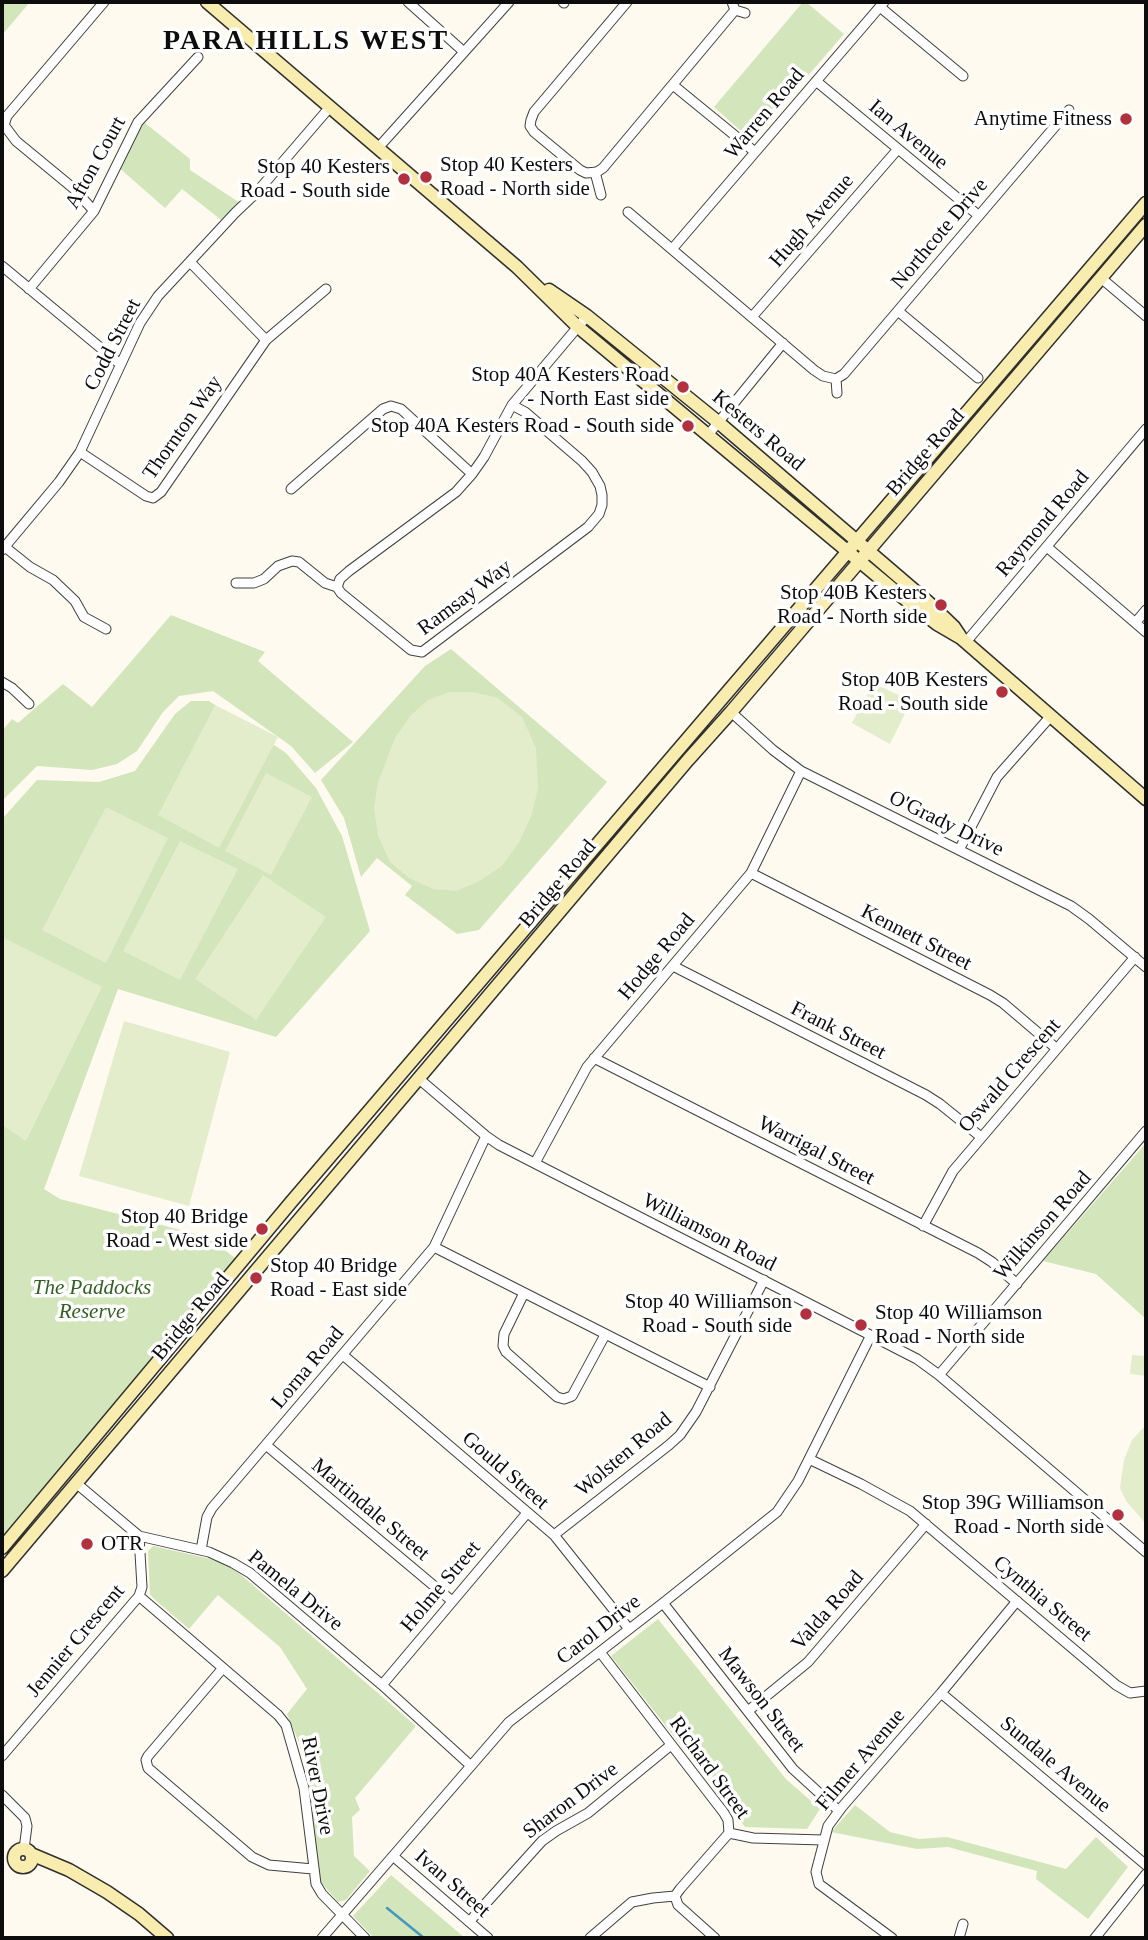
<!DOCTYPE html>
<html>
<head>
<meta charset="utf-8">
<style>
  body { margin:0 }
  #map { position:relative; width:1148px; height:1940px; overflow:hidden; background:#fefaef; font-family:"Times New Roman",serif }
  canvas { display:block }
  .frame { position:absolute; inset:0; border:4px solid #0d0d0d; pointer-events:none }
</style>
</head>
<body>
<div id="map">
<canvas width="1148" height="1940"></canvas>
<div class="frame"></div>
</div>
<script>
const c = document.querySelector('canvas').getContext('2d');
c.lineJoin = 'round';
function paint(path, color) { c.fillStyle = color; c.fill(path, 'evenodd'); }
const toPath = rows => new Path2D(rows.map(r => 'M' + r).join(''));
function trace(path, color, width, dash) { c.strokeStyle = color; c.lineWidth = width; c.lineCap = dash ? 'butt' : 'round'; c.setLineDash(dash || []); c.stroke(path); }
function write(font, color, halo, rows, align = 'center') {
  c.font = font + ' "Times New Roman",serif'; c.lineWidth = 7; c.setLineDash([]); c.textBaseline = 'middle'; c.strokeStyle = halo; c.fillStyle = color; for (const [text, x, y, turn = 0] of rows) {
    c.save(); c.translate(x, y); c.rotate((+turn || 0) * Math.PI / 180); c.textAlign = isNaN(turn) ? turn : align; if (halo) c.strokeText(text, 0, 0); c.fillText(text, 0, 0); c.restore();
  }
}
paint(toPath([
  [2,2,30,2,2,35],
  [803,2,806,2,844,34,755,137,750,139,714,107],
  [140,119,190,159,190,170,243,205,225,223,182,189,165,208,117,166],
  [171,615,265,652,258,661,353,742,315,773,291,746,213,691,179,696,163,712,137,751,117,764,92,770,37,766,2,801,2,731,12,719,18,723,63,684,92,707],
  [451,649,607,782,479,930,457,934,405,895,412,886,377,858,361,877,344,818,321,780,425,666],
  [191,701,209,701,286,753,316,788,342,836,370,931,276,1037,118,989,44,1189,60,1199,208,1237,240,1262,2,1546,2,829,3,818,37,780,99,782,135,771,175,714],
  [1146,1143,1146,1319,1096,1274,1043,1261],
  [153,1546,211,1559,225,1564,240,1574,416,1726,355,1798,360,1810,352,1817,354,1856,370,1871,346,1900,338,1902,320,1881,308,1773,298,1740,287,1714,307,1689,280,1647,218,1595,189,1629,153,1598,150,1594,148,1551],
  [658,1619,786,1779,820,1809,807,1829,745,1827,611,1656],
  [855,1805,890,1832,919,1839,947,1837,1066,1869,1096,1837,1128,1867,1088,1919,1036,1879,1037,1871,948,1847,917,1849,831,1832],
  [391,1875,465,1938,374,1938,353,1916]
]), '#d3e5bb');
paint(toPath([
  [873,683,911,701,890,744,852,723],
  [450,692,474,692,498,698,522,717,536,748,538,788,532,814,520,841,502,866,478,882,456,891,433,889,409,878,390,862,378,836,374,808,378,782,395,738,410,716,428,700],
  [215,705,278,737,219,848,158,815],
  [266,773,312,797,271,875,225,851],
  [106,807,168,838,106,963,42,930],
  [180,841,238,869,180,980,123,951],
  [263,875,326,917,256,1020,195,979],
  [2,937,102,987,26,1141,2,1125],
  [124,1021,230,1052,189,1206,79,1176],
  [1132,1355,1146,1356,1146,1376,1130,1374],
  [1146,1425,1146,1524,1126,1501,1120,1488,1124,1460,1132,1440]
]), '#e3edcc');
trace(toPath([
  [387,1908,424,1938]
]), '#4596c1', 2.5);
const street = toPath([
  [408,2,464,52],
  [563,2,564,3],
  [627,2,534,112,531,120,530,126,534,132,580,170,586,173,597,172,603,168,735,10],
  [732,2,735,10,745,13],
  [880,7,963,76],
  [816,81,978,215],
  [673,85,755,152],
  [378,148,509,2],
  [595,172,601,195],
  [94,211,73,188,16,141,4,125,7,116,104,2],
  [628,212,814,370,823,376,836,379,844,374,1069,110],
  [673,248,884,2],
  [190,262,266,340],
  [2,266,120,364],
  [1101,278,1146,316],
  [29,289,94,211,138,122,198,57],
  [898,311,978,378],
  [752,317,898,149],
  [836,379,837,393],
  [512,405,525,412,582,461,592,472,600,486,602,495,602,505,599,514,588,527,422,652,411,650,341,593,337,587,340,579,349,571,456,492,472,474,484,457,512,405,587,316],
  [708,435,783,343],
  [80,452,146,496,153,498,161,492,266,340,326,289],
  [291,489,383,409,391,406,401,409,472,474],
  [5,547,30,567,53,580,75,601,84,617,106,629],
  [1047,547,1146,632],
  [2,550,59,482,80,452,140,323,158,296,235,213,257,192,330,107],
  [236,583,254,583,264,579,278,566,292,561,299,562,325,583,337,587],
  [1136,622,1146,610],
  [966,642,1146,429],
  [2,682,12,688,29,704],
  [731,712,773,750,801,771,1071,906,1089,919,1146,967],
  [959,850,997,777,1050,717],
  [751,873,990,995,1003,1003,1057,1049],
  [673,966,926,1095,940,1104,981,1137],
  [594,1058,978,1253,992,1262,1017,1284],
  [418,1078,486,1136,499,1145,917,1359,939,1375,1146,1552],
  [535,1163,587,1067,751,873,801,771],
  [923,1226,953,1171,1135,957],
  [434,1247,710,1387],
  [524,1293,504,1334,503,1346,506,1352,557,1397,564,1399,572,1396,605,1335],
  [343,1355,554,1535,629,1629],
  [939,1375,1146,1131],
  [266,1445,452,1601],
  [809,1459,861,1484,910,1511,1116,1685,1130,1693,1146,1691],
  [76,1483,139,1536,209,1552,233,1563,250,1573,382,1685,470,1765],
  [554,1535,669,1445,680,1435,696,1412,764,1280],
  [201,1550,207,1517,212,1508,434,1247,486,1136],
  [139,1596,278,1715,286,1725,304,1788,316,1884,322,1894,365,1938],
  [663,1603,793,1769,839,1811],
  [600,1652,724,1813,728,1820,729,1833,753,1838,823,1840],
  [223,1668,148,1756,146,1760,148,1768,252,1857,269,1865,313,1869],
  [382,1685,527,1513],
  [941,1693,1146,1865],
  [748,1711,808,1662,926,1524],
  [2,1756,139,1596,142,1587,139,1536],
  [2,1795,25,1818,27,1826,24,1849],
  [393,1856,488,1938],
  [675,1896,678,1905,715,1938],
  [469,1922,542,1841,556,1831,588,1813,671,1745],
  [322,1938,509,1722,663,1603,777,1512,798,1481,871,1335],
  [590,1938,632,1902,653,1898,675,1896,680,1889,729,1833],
  [892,1938,819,1884,816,1872,828,1826,842,1807,941,1693,1017,1601],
  [959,1938,963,1924],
  [1095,1938,1146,1874]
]);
const secondary = toPath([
  [207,2,517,267,577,326,900,595,937,624,961,638,1146,799],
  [549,290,587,316,718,422,928,602,954,627,960,636],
  [2,1548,292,1201,1146,203],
  [2,1571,688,760,731,712,1146,225],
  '14 1858a9 9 0 1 1 18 0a9 9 0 1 1-18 0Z',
  [31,1854,69,1870,107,1892,139,1914,167,1938]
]);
trace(street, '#404040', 11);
trace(secondary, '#2f2f2f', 15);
trace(street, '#fff', 9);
trace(secondary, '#f8ecaf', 12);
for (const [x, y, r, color] of [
  [1126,119,7,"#b1313e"],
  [426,177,7,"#b1313e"],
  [404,179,7,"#b1313e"],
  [683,387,7,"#b1313e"],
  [688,426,7,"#b1313e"],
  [941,605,7,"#b1313e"],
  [1002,692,7,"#b1313e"],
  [262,1229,7,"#b1313e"],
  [256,1278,7,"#b1313e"],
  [806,1314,7,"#b1313e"],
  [861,1325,7,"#b1313e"],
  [1118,1515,7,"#b1313e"],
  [87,1544,7,"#b1313e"]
]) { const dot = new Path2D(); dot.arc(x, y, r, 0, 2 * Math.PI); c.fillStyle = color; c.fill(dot); trace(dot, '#fff', 2.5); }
write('21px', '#0d0d0d', '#fff', [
  ["Warren Road",765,114,-50],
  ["Ian Avenue",908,135,40],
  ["Afton Court",96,163,-61],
  ["Hugh Avenue",812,221,-49],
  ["Northcote Drive",940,234,-50],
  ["Codd Street",113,345,-63],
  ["Thornton Way",183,428,-55],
  ["Kesters Road",758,431,40],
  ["Bridge Road",926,453,-49],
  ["Raymond Road",1043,524,-50],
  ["Ramsay Way",465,598,-37],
  ["O'Grady Drive",946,824,26],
  ["Bridge Road",558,884,-50],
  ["Kennett Street",916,938,27],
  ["Hodge Road",657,957,-50],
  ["Frank Street",838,1031,27],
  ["Oswald Crescent",1010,1076,-49],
  ["Warrigal Street",816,1151,27],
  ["Wilkinson Road",1043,1226,-49],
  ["Williamson Road",709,1233,27],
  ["Bridge Road",191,1317,-50],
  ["Lorna Road",308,1368,-50],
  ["Wolsten Road",624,1455,-40],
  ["Gould Street",505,1471,41],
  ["Martindale Street",370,1510,40],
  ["Holme Street",441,1587,-50],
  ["Pamela Drive",295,1591,39],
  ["Cynthia Street",1042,1599,40],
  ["Valda Road",828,1611,-49],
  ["Carol Drive",599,1630,-38],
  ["Jennier Crescent",76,1641,-50],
  ["Mawson Street",761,1700,52],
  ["Filmer Avenue",861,1760,-50],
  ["Sundale Avenue",1055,1765,40],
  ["Richard Street",709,1768,54],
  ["River Drive",317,1786,79],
  ["Sharon Drive",571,1801,-37],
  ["Ivan Street",452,1884,41]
]);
write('21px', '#0d0d0d', '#fff', [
  ["Anytime Fitness",1112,119],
  ["Stop 40 Kesters",440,165,"left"],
  ["Road - North side",440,189,"left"],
  ["Stop 40 Kesters",390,167],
  ["Road - South side",390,191],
  ["Stop 40A Kesters Road",669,375],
  ["- North East side",669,399],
  ["Stop 40A Kesters Road - South side",674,426],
  ["Stop 40B Kesters",927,593],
  ["Road - North side",927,617],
  ["Stop 40B Kesters",988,680],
  ["Road - South side",988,704],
  ["Stop 40 Bridge",248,1217],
  ["Road - West side",248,1241],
  ["Stop 40 Bridge",270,1266,"left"],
  ["Road - East side",270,1290,"left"],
  ["Stop 40 Williamson",792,1302],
  ["Road - South side",792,1326],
  ["Stop 40 Williamson",875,1313,"left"],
  ["Road - North side",875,1337,"left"],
  ["Stop 39G Williamson",1104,1503],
  ["Road - North side",1104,1527],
  ["OTR",101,1544,"left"]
], 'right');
write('italic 21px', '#335f23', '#fff', [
  ["The Paddocks",92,1288],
  ["Reserve",92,1312]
]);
c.letterSpacing = '2px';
write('bold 28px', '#0d0d0d', '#fff', [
  ["PARA HILLS WEST",306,42]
]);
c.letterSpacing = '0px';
</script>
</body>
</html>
